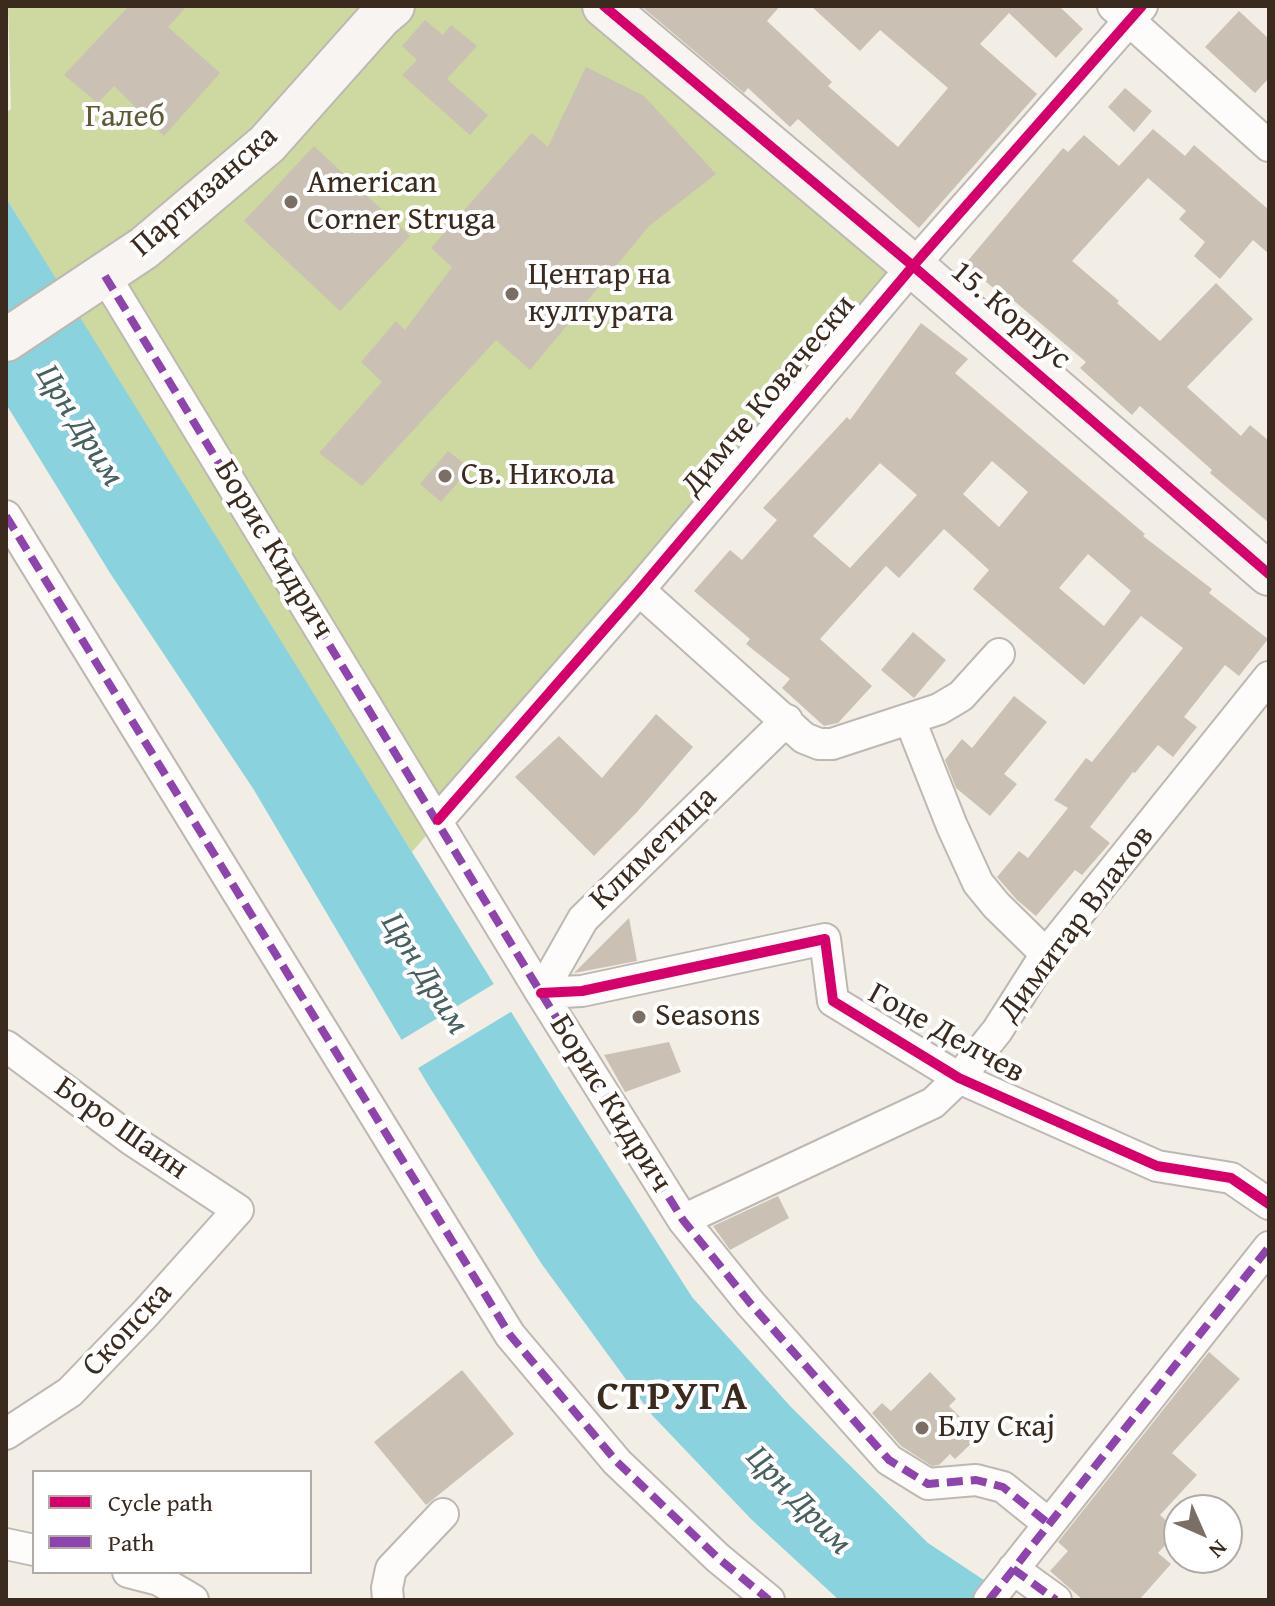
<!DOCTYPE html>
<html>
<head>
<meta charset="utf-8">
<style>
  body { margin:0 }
  #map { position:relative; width:1275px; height:1606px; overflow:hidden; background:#f2ede5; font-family:"Gentium Book Plus",serif }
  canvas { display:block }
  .frame { position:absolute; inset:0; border:8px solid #3b2a1e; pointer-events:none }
  .legend { position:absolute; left:32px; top:1470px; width:280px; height:104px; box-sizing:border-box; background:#fff; border:2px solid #b1aaa5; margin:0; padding:10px 14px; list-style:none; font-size:24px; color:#3b2a1e }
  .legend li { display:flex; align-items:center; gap:16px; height:40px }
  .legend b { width:40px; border:2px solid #b1aaa5 }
  .north { position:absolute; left:1163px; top:1494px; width:80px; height:80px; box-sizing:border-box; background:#fff; border:2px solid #b1aaa5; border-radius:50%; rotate:135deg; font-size:22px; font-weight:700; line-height:32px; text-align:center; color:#3b2a1e }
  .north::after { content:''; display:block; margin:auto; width:28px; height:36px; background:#7b6e64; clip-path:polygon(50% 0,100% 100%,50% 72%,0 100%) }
</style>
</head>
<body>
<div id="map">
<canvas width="1275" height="1606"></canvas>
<div class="frame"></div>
<ul class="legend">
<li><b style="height:10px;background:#d6006c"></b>Cycle path</li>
<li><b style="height:10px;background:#8e44ad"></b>Path</li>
</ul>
<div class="north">N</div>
</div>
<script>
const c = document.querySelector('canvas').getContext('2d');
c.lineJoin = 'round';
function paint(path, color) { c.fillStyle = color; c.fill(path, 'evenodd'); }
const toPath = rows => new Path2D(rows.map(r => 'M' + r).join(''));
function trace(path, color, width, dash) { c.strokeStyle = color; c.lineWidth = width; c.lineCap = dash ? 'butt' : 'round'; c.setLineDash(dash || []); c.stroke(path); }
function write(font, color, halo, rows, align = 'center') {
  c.font = font + ' "Gentium Book Plus",serif'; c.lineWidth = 8; c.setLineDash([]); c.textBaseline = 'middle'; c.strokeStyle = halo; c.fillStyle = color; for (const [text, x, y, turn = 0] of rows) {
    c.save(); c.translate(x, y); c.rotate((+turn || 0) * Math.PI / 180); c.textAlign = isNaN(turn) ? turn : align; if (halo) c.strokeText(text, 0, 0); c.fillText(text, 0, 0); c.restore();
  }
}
paint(toPath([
  [8,6,604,6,913,266,412,852,249,593,6,198,6,113,11,109]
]), '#ced8a1');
paint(toPath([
  [6,198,559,1089,692,1297,791,1407,928,1543,1014,1600,839,1600,751,1519,652,1415,541,1263,427,1083,254,790,110,573,6,404]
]), '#8ad2dd');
paint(toPath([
  [497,982,514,1010,415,1070,398,1042]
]), '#f2ede5');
paint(toPath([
  [129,6,187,6,168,27,220,73,164,136,114,86,98,103,64,75],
  [641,6,780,6,767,21,832,82,828,86,898,147,948,88,880,30,860,51,811,6,1059,6,1083,29,1056,58,1009,13,980,44,1037,94,919,228,798,119,790,127,748,88,744,93],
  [1239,11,1269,39,1269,78,1255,93,1205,47],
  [425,20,443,35,451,25,477,46,447,79,488,115,470,135,402,75,417,60,402,46],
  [586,67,644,96,716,174,649,226,530,370,496,340,362,486,319,453,382,382,361,362,396,321,405,330,452,267,431,248,532,133,548,147],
  [1125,88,1152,111,1134,132,1108,107],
  [1153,129,1185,156,1194,145,1269,210,1269,254,1253,240,1220,279,1194,256,1205,242,1179,219,1186,211,1148,178,1072,261,1119,301,1117,303,1160,341,1216,283,1253,319,1187,387,1241,436,1250,425,1269,441,1269,523,1210,473,1212,470,1140,406,1132,415,1080,368,1086,362,1013,300,1011,303,965,264,1063,148,1068,152,1084,135,1119,166],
  [314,146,410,236,340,311,244,221],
  [921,323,968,359,955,373,1145,534,1143,536,1212,589,1209,593,1268,639,1239,676,1225,665,1184,717,1197,727,1173,757,1158,745,1135,773,1133,772,1090,827,1110,843,1082,875,1075,870,1036,916,1017,900,997,877,1019,851,1028,858,1068,808,1054,800,1086,758,1092,762,1183,648,1141,616,1084,685,973,589,989,570,944,529,899,578,886,566,820,639,872,686,838,723,824,726,782,688,790,679,746,644,750,639,694,591,730,550,742,560,777,520,763,508,847,417,850,420],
  [992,461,1028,492,999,527,963,494],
  [880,463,917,495,850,568,813,536],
  [1088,554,1131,591,1104,626,1059,588],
  [448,451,470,468,441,502,420,484],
  [913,632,946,660,914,698,881,670],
  [1014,696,1047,722,1004,774,1017,784,990,816,956,788,945,760,962,739,972,748],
  [656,714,693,747,637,812,594,856,515,777,559,736,602,778],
  [629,918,637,961,574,973],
  [669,1042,681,1072,625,1092,604,1055],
  [778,1196,789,1218,730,1250,713,1226],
  [1209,1352,1240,1379,1172,1453,1197,1475,1160,1515,1178,1531,1158,1553,1171,1564,1139,1600,1083,1600,1050,1571,1068,1551,1058,1542],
  [462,1370,514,1434,426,1505,374,1442],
  [930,1372,956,1399,949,1406,979,1436,955,1459,950,1454,939,1465,932,1466,901,1446,872,1413,882,1403,891,1411]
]), '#cac1b4');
const street = toPath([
  [1113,6,1269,146],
  [105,276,541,993,683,1220,750,1303,889,1460,928,1484,976,1480,1003,1487,1049,1524],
  [6,516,510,1335,617,1462,718,1558,769,1600],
  [639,590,804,738,819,744,832,744,939,709,961,696,999,654],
  [910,720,952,826,978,883,996,905,1046,954],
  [438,820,639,590,913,266,1142,6],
  [541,993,582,991,825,939,833,1001,959,1078,1157,1166,1231,1178,1269,1204],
  [541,993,583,919,787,720],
  [6,1046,132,1140,238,1210,145,1314,70,1392,6,1434],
  [683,1220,933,1103,959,1078,997,1031,1046,954,1269,677],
  [6,1544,34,1550],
  [1013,1569,1056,1600],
  [128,1572,159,1580,193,1600],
  [388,1600,387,1588,391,1569,443,1514],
  [989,1600,1269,1247]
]);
const secondary = toPath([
  [604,6,913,266,1269,574],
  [6,340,144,248,267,144,380,17,393,6]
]);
trace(street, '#bdb8b1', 34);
trace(secondary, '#bdb8b1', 46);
trace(street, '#fdfcfb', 30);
trace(secondary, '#f7f4f1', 42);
trace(toPath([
  [105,276,541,993,683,1220,750,1303,889,1460,928,1484,976,1480,1003,1487,1049,1524],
  [6,516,510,1335,617,1462,718,1558,769,1600],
  [1013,1569,1056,1600],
  [989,1600,1269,1247]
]), '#8e44ad', 8, [16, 8]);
trace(toPath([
  [604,6,913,266,1269,574],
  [438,820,639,590,913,266,1142,6],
  [541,993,582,991,825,939,833,1001,959,1078,1157,1166,1231,1178,1269,1204]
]), '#d6006c', 10);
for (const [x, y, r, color] of [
  [291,202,8,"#7b6e64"],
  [512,294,8,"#7b6e64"],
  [445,476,8,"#7b6e64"],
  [639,1017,8,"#7b6e64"],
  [922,1428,8,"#7b6e64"]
]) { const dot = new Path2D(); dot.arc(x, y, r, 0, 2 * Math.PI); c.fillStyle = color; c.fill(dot); trace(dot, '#fff', 3); }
write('32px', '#5e5935', '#fff', [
  ["Галеб",125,118]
]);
write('32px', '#3b2a1e', '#fff', [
  ["American",307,184],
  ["Corner Struga",307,221],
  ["Центар на",528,276],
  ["културата",528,313],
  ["Св. Никола",461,476],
  ["Seasons",655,1017],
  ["Блу Скај",938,1428]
], 'left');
write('32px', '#3b2a1e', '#fff', [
  ["Партизанска",205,192,-41],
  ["15. Корпус",1010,316,41],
  ["Димче Ковачески",769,396,-50],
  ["Борис Кидрич",273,550,59],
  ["Климетица",654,849,-44],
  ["Димитар Влахов",1077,924,-53],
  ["Гоце Делчев",946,1034,29],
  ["Борис Кидрич",610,1104,58],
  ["Боро Шаин",121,1129,35],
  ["Скопска",128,1330,-47]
]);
write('italic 34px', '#476160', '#fff', [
  ["Црн Дрим",79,426,58],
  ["Црн Дрим",424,974,58],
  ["Црн Дрим",798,1501,46]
]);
c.letterSpacing = '2px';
write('bold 40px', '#3b2a1e', '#fff', [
  ["СТРУГА",673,1399]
]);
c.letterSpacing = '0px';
</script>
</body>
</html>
